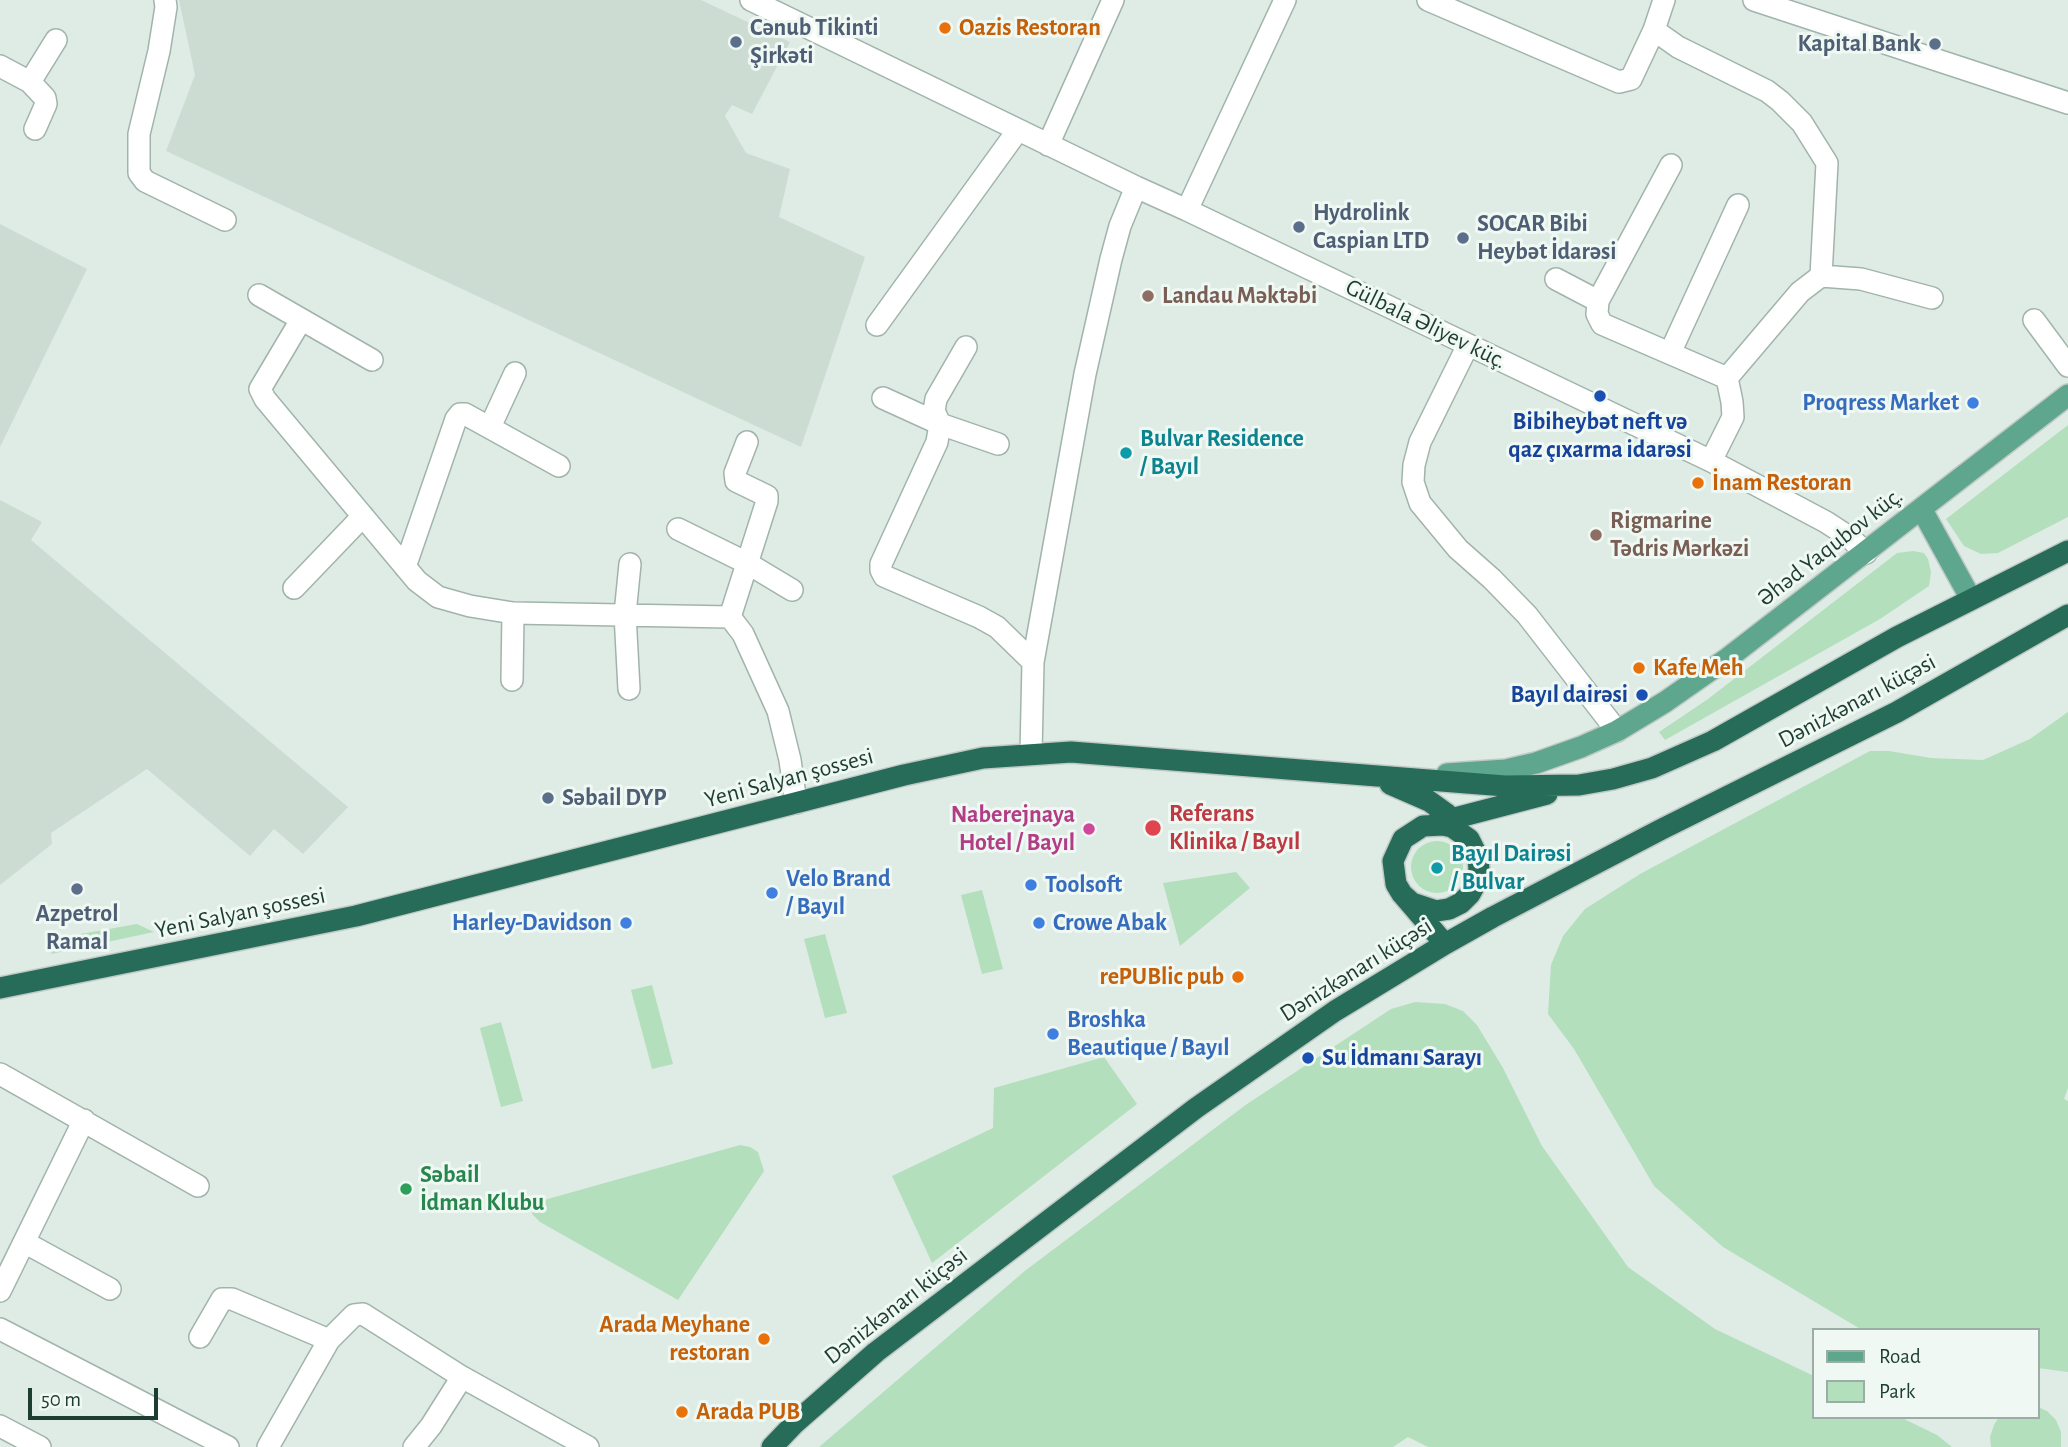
<!DOCTYPE html>
<html>
<head>
<meta charset="utf-8">
<style>
  body { margin:0 }
  #map { position:relative; width:2068px; height:1447px; overflow:hidden; background:#deece5; font-family:"Alegreya Sans",sans-serif }
  canvas { display:block }
  .legend { position:absolute; left:1812px; top:1328px; width:228px; height:91px; box-sizing:border-box; background:#eff8f3; border:2px solid #9bada6; margin:0; padding:9px 12px; list-style:none; font-size:21px; color:#1e3d32 }
  .legend li { display:flex; align-items:center; gap:14px; height:35px }
  .legend b { width:35px; border:2px solid #9bada6 }
  .scale { position:absolute; left:28px; top:1388px; width:130px; height:32px; box-sizing:border-box; border:4px solid #1e3d32; border-top:0; padding-left:9px; font-size:21px; line-height:24px; white-space:nowrap; color:#1e3d32; -webkit-text-stroke:5px #eff8f3; paint-order:stroke }
</style>
</head>
<body>
<div id="map">
<canvas width="2068" height="1447"></canvas>
<ul class="legend">
<li><b style="height:9px;background:#5ea68d"></b>Road</li>
<li><b style="height:19px;background:#b4dfbc"></b>Park</li>
</ul>
<div class="scale">50 m</div>
</div>
<script>
const c = document.querySelector('canvas').getContext('2d');
c.lineJoin = 'round';
function paint(path, color) { c.fillStyle = color; c.fill(path, 'evenodd'); }
const toPath = rows => new Path2D(rows.map(r => 'M' + r).join(''));
function trace(path, color, width, dash) { c.strokeStyle = color; c.lineWidth = width; c.lineCap = dash ? 'butt' : 'round'; c.setLineDash(dash || []); c.stroke(path); }
function write(font, color, halo, rows, align = 'center') {
  c.font = font + ' "Alegreya Sans",sans-serif'; c.lineWidth = 6; c.setLineDash([]); c.textBaseline = 'middle'; c.strokeStyle = halo; c.fillStyle = color; for (const [text, x, y, turn = 0] of rows) {
    c.save(); c.translate(x, y); c.rotate((+turn || 0) * Math.PI / 180); c.textAlign = isNaN(turn) ? turn : align; if (halo) c.strokeText(text, 0, 0); c.fillText(text, 0, 0); c.restore();
  }
}
paint(toPath([
  [179,0,701,0,790,42,752,114,732,105,725,116,746,153,790,169,779,217,865,257,801,447,166,151,195,75],
  [0,224,87,269,0,447],
  [0,500,42,522,31,540,348,807,303,854,274,829,250,856,147,769,51,833,52,844,0,885]
]), '#ccdcd3');
paint(toPath([
  [2068,425,2068,517,1998,553,1981,554,1964,546,1946,519],
  [1913,551,1924,553,1928,559,1931,572,1929,586,1880,619,1665,740,1659,732,1708,699,1897,553],
  [2068,712,2068,1088,2064,1099,2068,1101,2068,1372,2038,1368,2038,1330,1862,1330,1723,1247,1654,1186,1574,1049,1548,1014,1551,965,1563,936,1585,909,1640,874,1870,751,1889,751,1931,758,1983,760,2030,739],
  '1411 867a26 26 0 1 1 52 0a26 26 0 1 1-52 0Z',
  [1236,872,1250,888,1180,946,1163,883],
  [982,890,1003,969,982,974,961,895],
  [137,924,154,932,51,954,58,938],
  [825,934,847,1013,825,1018,804,939],
  [652,985,673,1064,652,1069,631,990],
  [1415,1002,1445,1004,1463,1011,1477,1025,1503,1068,1542,1146,1628,1267,1715,1329,1814,1376,1814,1417,1900,1417,1937,1435,1952,1447,1428,1447,1408,1437,1393,1447,819,1447,1026,1270,1247,1104,1391,1009],
  [501,1022,523,1101,501,1107,480,1028],
  [1104,1057,1137,1104,932,1263,892,1176,993,1128,994,1088],
  [740,1145,750,1147,758,1152,764,1171,678,1300,540,1222,532,1214,537,1202],
  [2038,1407,2047,1411,2056,1420,2061,1432,2061,1447,1991,1447,1990,1437,1994,1425,1999,1417,2038,1417]
]), '#b4dfbc');
const minor = toPath([
  [165,0,166,7,159,51,139,134,139,173,145,181,225,220],
  [751,0,1136,187,1187,210,1711,461,1826,522,1849,537,1866,553],
  [1428,0,1619,82,1631,79,1654,30],
  [1664,0,1654,30,1678,47,1767,91,1780,101,1802,123,1827,163,1821,276],
  [1754,0,2068,103],
  [0,66,30,82,45,98,46,104,35,129],
  [30,82,56,40],
  [1048,145,1113,0],
  [1671,165,1598,301,1597,314,1602,324,1727,378,1732,402,1733,417,1711,461],
  [1187,210,1285,0],
  [1556,279,1598,301],
  [259,295,372,360],
  [301,320,260,389,265,399,417,581,438,597,470,606,513,613,730,617,743,634,778,711,790,760,796,803],
  [2034,320,2068,366],
  [877,325,1018,130],
  [1468,345,1420,442,1414,465,1413,482,1420,503,1458,549,1492,579,1527,615,1617,731],
  [966,347,936,399,934,411,940,424,937,442,881,564,881,570,884,576,979,617,997,627,1033,662],
  [1670,353,1738,205],
  [1727,378,1800,292,1821,276,1861,279,1932,298],
  [883,398,940,424,998,444],
  [490,427,515,373],
  [678,529,747,563,792,590],
  [405,567,456,419,460,414,465,414,559,466],
  [294,588,363,516],
  [730,617,767,501,767,496,736,481,735,473,747,442],
  [512,680,513,613],
  [629,689,625,614,630,564],
  [1031,753,1033,662,1085,374,1111,259,1120,226,1136,187],
  [0,1074,198,1186],
  [24,1242,110,1289],
  [0,1291,84,1120],
  [0,1329,228,1447],
  [200,1337,222,1299,232,1299,329,1340],
  [0,1426,40,1447],
  [268,1447,329,1340,354,1315,363,1314,462,1377,588,1447],
  [414,1447,431,1426,462,1377]
]);
const major = toPath([
  [1922,510,1971,599],
  [1447,774,1506,770,1536,763,1581,747,1617,731,1665,702,1728,658,2068,395]
]);
const highway = toPath([
  [1390,784,1429,801,1447,814,1457,825],
  [1436,823,1547,794],
  [1402,894,1412,903,1436,911,1449,909,1461,903,1470,894,1476,883,1479,870,1478,857,1469,839,1452,827,1443,825,1423,826,1403,839,1393,861,1396,884,1402,894,1445,944],
  [0,988,356,916,904,775,983,758,1071,752,1505,786,1579,785,1613,779,1652,768,1713,741,1897,637,2068,551],
  [772,1447,795,1423,876,1352,1196,1108,1335,1011,1445,944,1493,917,1662,829,1897,712,2068,615]
]);
trace(minor, '#a1b4ac', 24);
trace(major, '#c0c9c6', 24);
trace(highway, '#c0c9c6', 24);
trace(minor, '#fff', 21);
trace(major, '#5ea68d', 21);
trace(highway, '#276c58', 21);
for (const [x, y, r, color] of [
  [945,28,7,"#e8710a"],
  [736,42,7,"#5c6f8a"],
  [1935,44,7,"#5c6f8a"],
  [1299,227,7,"#5c6f8a"],
  [1463,238,7,"#5c6f8a"],
  [1148,296,7,"#8d6e63"],
  [1600,396,7,"#1a4fb4"],
  [1973,403,7,"#3f7fe0"],
  [1126,453,7,"#0f9aa8"],
  [1698,483,7,"#e8710a"],
  [1596,535,7,"#8d6e63"],
  [1639,668,7,"#e8710a"],
  [1642,695,7,"#1a4fb4"],
  [548,798,7,"#5c6f8a"],
  [1153,828,9,"#e0444e"],
  [1089,829,7,"#d1479c"],
  [1437,868,7,"#0f9aa8"],
  [1031,885,7,"#3f7fe0"],
  [77,889,7,"#5c6f8a"],
  [772,893,7,"#3f7fe0"],
  [626,923,7,"#3f7fe0"],
  [1039,923,7,"#3f7fe0"],
  [1238,977,7,"#e8710a"],
  [1053,1034,7,"#3f7fe0"],
  [1308,1058,7,"#1a4fb4"],
  [406,1189,7,"#2e9e5b"],
  [764,1339,7,"#e8710a"],
  [682,1412,7,"#e8710a"]
]) { const dot = new Path2D(); dot.arc(x, y, r, 0, 2 * Math.PI); c.fillStyle = color; c.fill(dot); trace(dot, '#eff8f3', 2.5); }
write('bold 24px', '#4e5e75', '#eff8f3', [
  ["Cənub Tikinti",750,28],
  ["Şirkəti",750,56],
  ["Kapital Bank",1921,44,"right"],
  ["Hydrolink",1313,213],
  ["Caspian LTD",1313,241],
  ["SOCAR Bibi",1477,224],
  ["Heybət İdarəsi",1477,252],
  ["Səbail DYP",562,798],
  ["Azpetrol",77,914,"center"],
  ["Ramal",77,942,"center"]
], 'left');
write('bold 24px', '#c56008', '#eff8f3', [
  ["Oazis Restoran",959,28],
  ["İnam Restoran",1712,483],
  ["Kafe Meh",1653,668],
  ["rePUBlic pub",1224,977,"right"],
  ["Arada Meyhane",750,1325,"right"],
  ["restoran",750,1353,"right"],
  ["Arada PUB",696,1412]
], 'left');
write('bold 24px', '#785e54', '#eff8f3', [
  ["Landau Məktəbi",1162,296],
  ["Rigmarine",1610,521],
  ["Tədris Mərkəzi",1610,549]
], 'left');
write('24px', '#1e3d32', '#eff8f3', [
  ["Gülbala Əliyev küç.",1426,324,26],
  ["Əhəd Yaqubov küç.",1830,547,-38],
  ["Dənizkənarı küçəsi",1857,701,-28],
  ["Yeni Salyan şossesi",789,778,-15],
  ["Yeni Salyan şossesi",240,913,-12],
  ["Dənizkənarı küçəsi",1356,970,-32],
  ["Dənizkənarı küçəsi",896,1306,-38]
]);
write('bold 24px', '#366cbe', '#eff8f3', [
  ["Proqress Market",1959,403,"right"],
  ["Velo Brand",786,879],
  ["/ Bayıl",786,907],
  ["Toolsoft",1045,885],
  ["Harley-Davidson",612,923,"right"],
  ["Crowe Abak",1053,923],
  ["Broshka",1067,1020],
  ["Beautique / Bayıl",1067,1048]
], 'left');
write('bold 24px', '#164399', '#eff8f3', [
  ["Bibiheybət neft və",1600,422],
  ["qaz çıxarma idarəsi",1600,450],
  ["Bayıl dairəsi",1628,695,"right"],
  ["Su İdmanı Sarayı",1322,1058,"left"]
]);
write('bold 24px', '#0d838f', '#eff8f3', [
  ["Bulvar Residence",1140,439],
  ["/ Bayıl",1140,467],
  ["Bayıl Dairəsi",1451,854],
  ["/ Bulvar",1451,882]
], 'left');
write('bold 24px', '#be3a42', '#eff8f3', [
  ["Referans",1169,814],
  ["Klinika / Bayıl",1169,842]
], 'left');
write('bold 24px', '#b23c85', '#eff8f3', [
  ["Naberejnaya",1075,815],
  ["Hotel / Bayıl",1075,843]
], 'right');
write('bold 24px', '#27864d', '#eff8f3', [
  ["Səbail",420,1175],
  ["İdman Klubu",420,1203]
], 'left');
</script>
</body>
</html>
